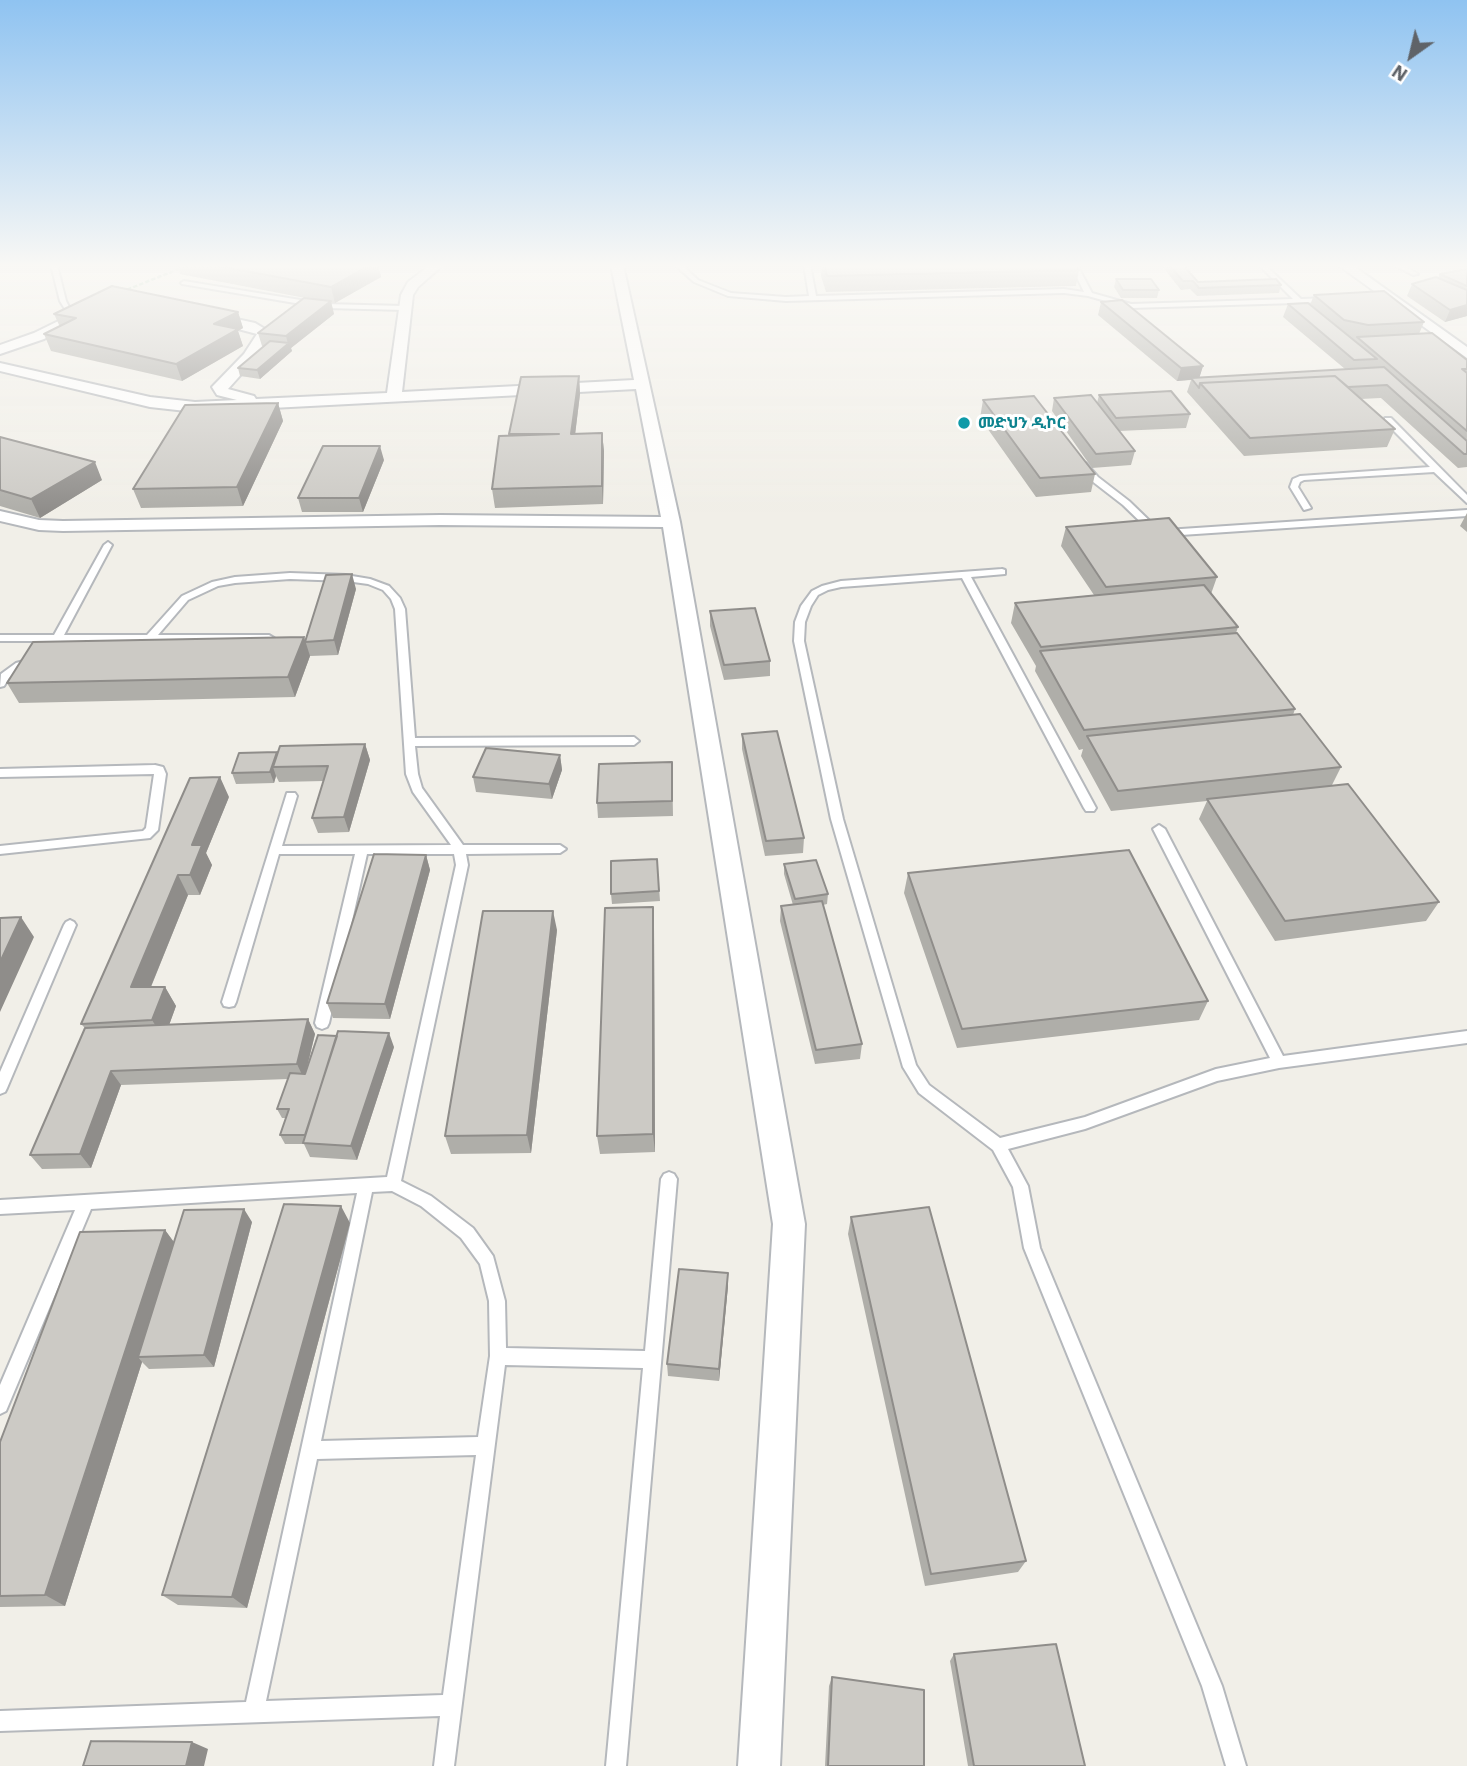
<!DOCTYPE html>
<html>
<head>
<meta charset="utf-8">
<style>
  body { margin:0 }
  #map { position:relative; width:1467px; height:1766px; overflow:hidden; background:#f1efe8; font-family:"IBM Plex Sans",sans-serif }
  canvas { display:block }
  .north { position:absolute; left:1376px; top:21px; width:70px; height:70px; -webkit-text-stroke:5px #fff; paint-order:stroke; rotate:214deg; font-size:19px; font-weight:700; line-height:28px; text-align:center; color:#5f6368 }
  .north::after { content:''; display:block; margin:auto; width:24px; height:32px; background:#5f6368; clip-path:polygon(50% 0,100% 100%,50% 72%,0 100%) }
</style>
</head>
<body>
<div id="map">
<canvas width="1467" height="1766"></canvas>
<div class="north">N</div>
</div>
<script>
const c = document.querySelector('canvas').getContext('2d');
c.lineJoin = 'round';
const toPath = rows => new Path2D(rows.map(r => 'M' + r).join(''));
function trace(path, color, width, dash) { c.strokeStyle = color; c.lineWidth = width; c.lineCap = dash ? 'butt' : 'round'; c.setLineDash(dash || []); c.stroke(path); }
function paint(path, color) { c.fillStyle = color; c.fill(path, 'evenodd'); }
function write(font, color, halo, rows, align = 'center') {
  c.font = font + ' "IBM Plex Sans","Noto Sans Ethiopic",sans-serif'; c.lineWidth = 6; c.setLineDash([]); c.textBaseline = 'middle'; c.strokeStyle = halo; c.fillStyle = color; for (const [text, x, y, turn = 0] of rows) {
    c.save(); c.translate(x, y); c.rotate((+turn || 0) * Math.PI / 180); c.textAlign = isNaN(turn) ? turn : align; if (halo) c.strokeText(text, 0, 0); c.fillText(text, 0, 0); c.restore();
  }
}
const lane = toPath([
  [51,265,57,265,66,301,75,319,71,319,60,301,51,265],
  [675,265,682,265,698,280,731,293,786,297,809,296,804,265,810,265,816,296,1064,289,1084,292,1071,265,1077,265,1092,293,1131,304,1293,299,1259,265,1265,265,1301,299,1329,298,1332,300,1329,302,1131,308,1088,296,1064,293,786,301,728,296,694,282,675,265],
  [1394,265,1402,265,1418,274,1413,275,1394,265],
  [184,281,325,304,404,306,407,308,404,310,325,308,182,284,181,283,184,281],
  [1385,418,1391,418,1467,495,1467,503,1434,472,1304,480,1300,482,1298,487,1311,508,1304,510,1290,487,1293,479,1300,476,1430,467,1385,422,1385,418],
  [1080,463,1086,463,1098,477,1129,501,1158,529,1158,533,1152,533,1123,505,1092,481,1079,465,1080,463],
  [1467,510,1467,516,1166,536,1162,533,1166,530,1467,510],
  [108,542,112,545,64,635,147,635,182,596,212,582,235,577,290,573,346,575,370,579,389,586,400,598,405,609,415,738,634,737,639,741,634,745,415,746,418,774,422,788,463,845,560,845,566,849,560,853,466,854,468,865,401,1181,431,1196,473,1228,493,1256,505,1301,506,1348,645,1351,661,1179,664,1174,669,1172,674,1174,677,1179,626,1766,606,1766,643,1368,505,1365,454,1766,434,1766,440,1716,0,1731,0,1711,246,1702,357,1193,91,1209,6,1411,0,1414,0,1385,75,1210,0,1214,0,1200,387,1177,456,865,454,854,367,854,329,1023,327,1027,322,1029,317,1027,315,1023,355,854,279,854,236,1002,234,1006,229,1007,224,1006,222,1002,287,793,295,793,297,796,282,846,451,845,413,792,406,774,395,609,391,599,383,590,368,584,346,581,290,579,235,583,218,586,188,600,158,635,269,635,274,638,272,640,152,641,132,650,127,647,136,641,0,641,0,635,54,635,104,545,108,542],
  [392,1191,421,1206,461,1238,480,1264,489,1301,490,1356,478,1437,321,1441,372,1192,392,1191],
  [476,1455,443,1695,266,1701,317,1459,476,1455],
  [1002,569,1005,570,1005,574,971,577,1096,808,1094,811,1086,811,1084,808,962,578,841,587,828,590,818,595,811,606,805,622,804,641,843,819,916,1065,929,1085,1000,1138,1085,1117,1216,1069,1270,1058,1153,829,1159,825,1165,829,1283,1056,1467,1031,1467,1043,1279,1068,1217,1081,1085,1129,1008,1149,1028,1186,1040,1248,1222,1686,1246,1766,1226,1766,1202,1686,1024,1248,1013,1187,993,1150,919,1093,903,1067,831,819,794,641,795,622,801,606,812,591,822,586,841,581,1002,569],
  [32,659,37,662,36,664,24,667,9,678,4,686,0,687,1,674,16,663,32,659],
  [155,765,163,767,166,774,158,830,150,838,0,854,0,846,143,831,146,828,154,774,0,777,0,769,155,765],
  [70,920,74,922,76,925,7,1088,5,1092,0,1094,0,1072,64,925,66,922,70,920]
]);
const street = toPath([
  [430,265,443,265,418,287,413,295,402,392,634,380,611,265,623,265,680,522,805,1224,780,1766,738,1766,773,1224,663,527,440,525,63,531,39,530,0,521,0,511,39,520,63,521,440,515,661,517,636,389,195,412,150,407,0,371,0,363,150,397,195,402,237,400,217,395,212,387,244,354,257,334,204,320,204,314,209,313,255,323,270,332,271,337,254,360,228,389,254,396,256,399,387,393,401,295,408,282,430,265],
  [1338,265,1352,265,1467,347,1467,358,1338,265],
  [89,306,96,310,94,313,44,339,0,354,0,345,34,333,89,306]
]);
trace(lane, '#b5b8bc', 4);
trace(street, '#b5b8bc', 4);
trace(toPath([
  [121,292,189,265]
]), '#9cc7a9', 2.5, [4.5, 2]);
paint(lane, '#fff');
paint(street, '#fff');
paint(toPath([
  [178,265,378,265,381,277,335,303,331,303,334,314,291,348,292,351,260,379,240,376,238,368,264,346,262,346,258,333,310,299,180,274],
  [822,265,1075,265,1079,270,1076,286,826,292,821,276],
  [1161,265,1183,265,1198,282,1281,285,1279,293,1197,296,1190,289,1181,290],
  [1467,269,1467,316,1445,322,1407,296,1412,284,1438,278,1440,274],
  [1116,279,1159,290,1157,298,1121,298,1114,287],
  [1314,295,1424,322,1419,334,1467,360,1467,467,1458,468,1381,398,1361,399,1395,429,1387,447,1244,456,1187,392,1191,380,1177,381,1098,315,1101,302,1203,366,1199,378,1345,369,1283,317,1288,304,1310,305],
  [238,312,243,328,238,331,243,346,182,381,51,351,44,334,60,327,54,314],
  [579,376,580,394,575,434,602,433,604,451,603,504,495,508,492,489,509,436,509,434],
  [1099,395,1190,414,1186,428,1119,431,1135,451,1131,465,1092,468,1052,411,1054,398,1097,403],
  [983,400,1095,474,1091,492,1036,497,980,418],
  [278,403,283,421,243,506,141,508,133,489],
  [0,437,102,480,40,518,0,506],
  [384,460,363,512,302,512,298,498],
  [1467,513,1467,532,1460,526],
  [1066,527,1217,577,1211,594,1238,627,1236,633,1295,709,1293,715,1341,767,1332,785,1439,902,1426,921,1275,941,1199,819,1207,801,1111,811,1081,756,1083,749,1079,750,1035,671,1036,666,1011,623,1015,603,1094,595,1061,546],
  [356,589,338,655,310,656,295,697,19,703,7,683,304,637,305,641],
  [710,611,770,661,770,676,724,680,710,626],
  [742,734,804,838,803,853,765,856,742,749],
  [365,744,370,760,349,832,318,833,312,818,324,781,279,782,276,776,274,783,236,784,232,773,277,752],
  [560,755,562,770,552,799,476,792,473,777],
  [672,762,673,816,598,818,597,803],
  [229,797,206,853,212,865,200,895,188,895,151,987,165,987,176,1006,169,1025,308,1019,315,1034,306,1072,394,1047,357,1160,310,1157,304,1144,285,1144,280,1135,286,1118,282,1118,277,1109,288,1079,121,1085,91,1168,42,1169,30,1155,85,1028,81,1024],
  [426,855,430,870,390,1019,333,1018,327,1003],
  [657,859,660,901,612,904,611,894],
  [784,864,828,894,827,904,823,905,862,1044,860,1059,815,1064,780,921,781,906,793,905,784,874],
  [908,873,1208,1001,1199,1020,957,1048,904,893],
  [653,907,654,926,655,1152,600,1154,597,1136],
  [557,930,531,1153,451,1154,445,1136],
  [851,1217,1026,1561,1018,1572,925,1586,848,1234],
  [252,1222,214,1367,149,1369,142,1362,65,1606,0,1607,0,1442,165,1230,174,1242],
  [350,1223,247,1608,178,1605,162,1595],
  [728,1273,728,1286,719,1381,668,1376,667,1364],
  [954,1654,1085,1766,968,1766,950,1661],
  [832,1677,924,1766,825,1766,829,1686]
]), '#afaea9');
paint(toPath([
  [370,265,378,265,381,277,335,303,331,287],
  [331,301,334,314,291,348,292,351,260,379,257,370,288,344,286,336],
  [1467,305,1467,316,1445,322,1450,310],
  [238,312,243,328,238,331,243,346,182,381,176,364,214,324],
  [1203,366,1199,379,1177,381,1181,368],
  [579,376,580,394,573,452,571,434],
  [278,403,283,421,243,506,237,487],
  [602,433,604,451,603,504,602,486],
  [380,446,384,460,363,512,359,498],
  [95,462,102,480,40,518,31,499],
  [352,574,356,589,338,655,334,640],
  [304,637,310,656,295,697,288,677],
  [365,744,370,760,349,832,344,817],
  [277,752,273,767,276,776,274,783,270,772],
  [560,755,562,770,552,799,549,784],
  [220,777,229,797,206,853,212,865,200,895,190,875,192,845],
  [426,855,430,870,390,1019,385,1004],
  [178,875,188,895,143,1006,131,987],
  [653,907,654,926,655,1152,653,1134],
  [553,911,557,930,531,1153,527,1135],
  [21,917,34,937,0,1012,0,962],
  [165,987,176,1006,164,1039,152,1020],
  [308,1019,315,1034,304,1079,297,1064],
  [389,1033,394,1047,357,1160,351,1146],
  [111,1071,121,1085,91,1168,80,1154],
  [341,1206,350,1223,247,1608,232,1597],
  [244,1209,252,1222,214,1367,204,1355],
  [165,1230,178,1248,138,1357,142,1362,65,1606,45,1595],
  [728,1273,728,1286,719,1381,719,1369],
  [192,1742,208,1749,204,1766,186,1766]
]), '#8f8d8a');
const building = toPath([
  [213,265,370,265,331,287,213,265],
  [824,265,1075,265,1079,270,827,276,824,265],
  [1169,265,1183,265,1198,282,1276,279,1281,285,1199,288,1193,281,1183,281,1169,265],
  [1467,269,1467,286,1440,274,1467,269],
  [1436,277,1467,290,1467,305,1450,310,1412,284,1436,277],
  [1116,279,1151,279,1159,290,1123,290,1116,279],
  [112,286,238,312,214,324,238,329,176,364,44,334,76,318,54,314,112,286],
  [1384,291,1424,322,1368,325,1344,320,1314,295,1384,291],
  [304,298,331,301,286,336,258,333,304,298],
  [1122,300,1203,366,1181,368,1101,302,1122,300],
  [1308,303,1377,359,1354,360,1288,304,1308,303],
  [1432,333,1467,360,1467,369,1462,369,1467,373,1467,431,1357,337,1432,333],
  [270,341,289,343,257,370,238,368,270,341],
  [1384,367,1467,441,1467,454,1464,454,1387,385,1348,387,1335,376,1200,383,1199,388,1191,378,1384,367],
  [579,376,571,434,602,433,602,486,492,489,499,436,559,434,509,434,521,377,579,376],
  [1335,376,1395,429,1250,438,1200,383,1335,376],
  [1171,391,1190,414,1116,418,1099,395,1171,391],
  [1091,395,1135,451,1096,454,1054,398,1091,395],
  [1034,396,1095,474,1040,478,983,400,1034,396],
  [278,403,237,487,133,489,185,405,278,403],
  [0,437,95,462,31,499,0,490,0,437],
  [323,446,380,446,359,498,298,498,323,446],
  [1169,518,1217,577,1106,587,1066,527,1169,518],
  [352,574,334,640,305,642,326,575,352,574],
  [1204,585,1238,627,1041,647,1015,603,1204,585],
  [755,608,770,661,724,665,710,611,755,608],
  [1237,633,1295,709,1084,730,1040,651,1237,633],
  [304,637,288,677,7,683,33,642,304,637],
  [1300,714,1341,767,1118,791,1087,736,1300,714],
  [777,731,804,838,766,841,742,734,777,731],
  [365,744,344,817,312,818,328,766,273,767,280,746,365,744],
  [486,748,560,755,549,784,473,777,486,748],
  [277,752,270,772,232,773,239,753,277,752],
  [672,762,672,801,597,803,599,764,672,762],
  [220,777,192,845,202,845,190,875,178,875,131,987,165,987,152,1020,81,1024,190,778,220,777],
  [1348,784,1439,902,1285,921,1207,799,1348,784],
  [1129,850,1208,1001,962,1029,908,873,1129,850],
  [374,854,426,855,385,1004,327,1003,374,854],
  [657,859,659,891,611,894,611,861,657,859],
  [816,860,828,894,795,899,784,864,816,860],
  [822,901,862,1044,816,1050,781,906,822,901],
  [653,907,653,1134,597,1136,605,908,653,907],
  [483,911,553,911,527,1135,445,1136,483,911],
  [21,917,0,962,0,918,21,917],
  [308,1019,297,1064,111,1071,80,1154,30,1155,85,1028,308,1019],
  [338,1031,389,1033,351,1146,303,1143,338,1031],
  [318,1035,337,1036,305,1135,280,1135,289,1109,277,1109,290,1073,305,1074,318,1035],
  [284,1204,341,1206,232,1597,162,1595,284,1204],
  [929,1207,1026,1561,931,1574,851,1217,929,1207],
  [244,1209,204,1355,138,1357,184,1210,244,1209],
  [165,1230,45,1595,0,1596,0,1442,80,1232,165,1230],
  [679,1269,728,1273,719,1369,667,1364,679,1269],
  [1056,1644,1085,1766,974,1766,954,1654,1056,1644],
  [832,1677,924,1690,924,1766,828,1766,832,1677],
  [91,1741,192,1742,186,1766,83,1766,91,1741]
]);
paint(building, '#cccac5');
trace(building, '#8f8d8a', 2);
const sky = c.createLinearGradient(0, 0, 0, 512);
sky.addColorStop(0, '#8fc3f1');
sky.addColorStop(0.52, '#f9f8f5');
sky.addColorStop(1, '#f9f8f500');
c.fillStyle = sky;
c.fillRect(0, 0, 1467, 512);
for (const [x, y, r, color] of [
  [964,423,7,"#0f9aa8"]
]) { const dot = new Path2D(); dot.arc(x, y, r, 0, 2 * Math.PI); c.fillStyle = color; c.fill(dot); trace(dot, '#fff', 2.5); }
write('bold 16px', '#0d838f', '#fff', [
  ["መድህን ዲኮር",978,423]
], 'left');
</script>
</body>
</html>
